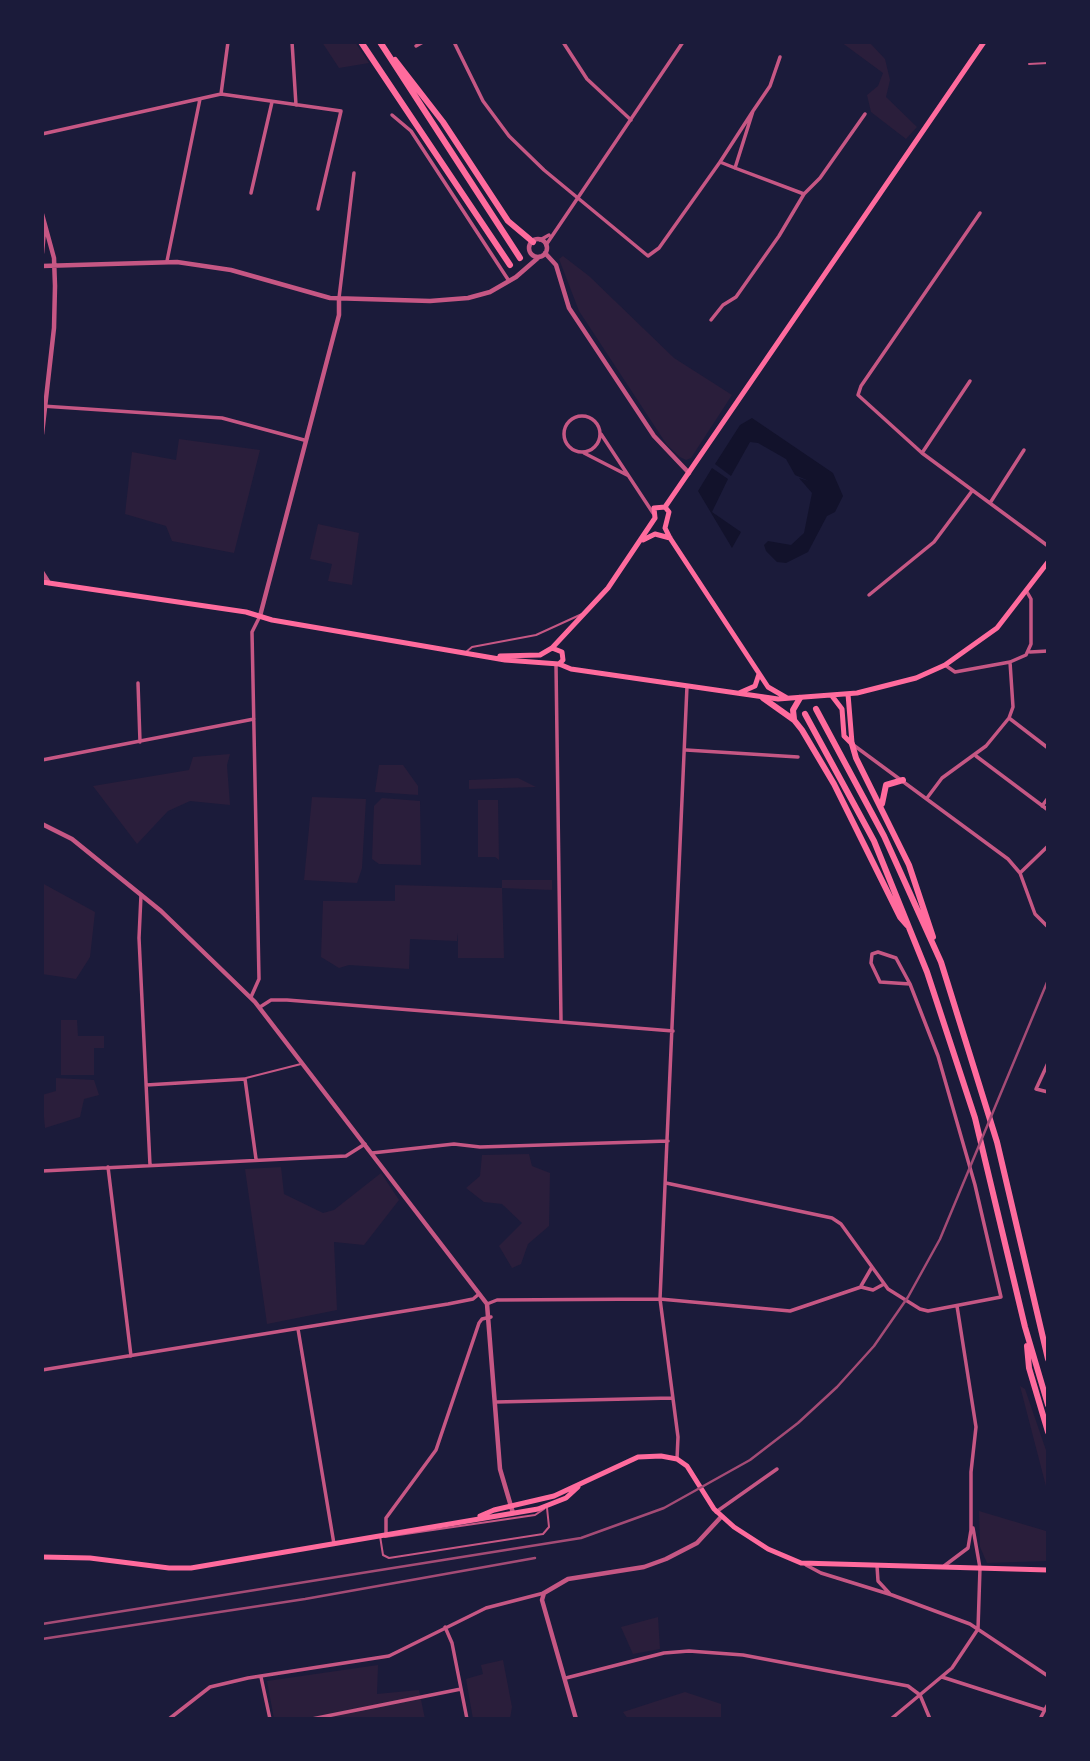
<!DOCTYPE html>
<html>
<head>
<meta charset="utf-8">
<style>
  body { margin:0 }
  #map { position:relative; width:1090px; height:1761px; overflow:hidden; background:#1b1b3a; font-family:"Source Sans 3",sans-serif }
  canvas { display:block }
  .frame { position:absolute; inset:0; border:44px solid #1b1b3a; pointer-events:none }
</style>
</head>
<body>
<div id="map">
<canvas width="1090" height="1761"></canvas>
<div class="frame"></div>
</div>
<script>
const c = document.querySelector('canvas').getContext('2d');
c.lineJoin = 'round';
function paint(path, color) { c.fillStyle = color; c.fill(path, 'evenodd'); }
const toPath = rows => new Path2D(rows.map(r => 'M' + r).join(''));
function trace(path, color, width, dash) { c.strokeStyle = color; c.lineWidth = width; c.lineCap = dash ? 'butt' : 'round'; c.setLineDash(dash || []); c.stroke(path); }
paint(toPath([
  [322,42,355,42,369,63,339,68],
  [841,42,869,42,885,59,890,80,886,97,917,127,906,139,871,112,867,95,878,86,883,73],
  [563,256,589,276,674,358,732,395,691,458,686,460,680,457,667,445,579,311,559,259],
  [179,439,260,450,234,553,172,541,166,526,125,514,132,452,176,460],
  [318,524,359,533,352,585,328,581,332,564,310,559],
  [230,754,227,765,230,805,190,801,168,811,137,844,93,786,189,770,193,757],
  [379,765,403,765,418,786,418,795,375,792],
  [518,778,536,787,469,789,469,780],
  [312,797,366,799,362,868,357,883,304,880],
  [382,798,420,801,421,865,379,864,372,859,374,806],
  [478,800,498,800,499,860,495,857,478,857],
  [502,880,552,880,552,890,502,888,504,958,458,958,458,933,457,941,410,939,409,969,349,965,339,968,321,957,323,901,395,901,395,885,502,888],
  [42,883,95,912,90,957,76,979,42,974],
  [61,1020,77,1020,78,1036,104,1036,104,1048,94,1048,94,1075,61,1075],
  [56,1078,94,1080,99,1095,84,1099,80,1117,45,1128,42,1095,56,1091],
  [529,1154,532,1166,550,1173,549,1226,528,1244,521,1264,512,1268,499,1246,522,1223,502,1204,484,1202,466,1188,480,1176,482,1155],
  [281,1167,284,1194,323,1213,334,1210,381,1173,399,1200,364,1245,334,1242,337,1310,267,1324,245,1169],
  [1020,1386,1025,1389,1048,1456,1048,1494],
  [979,1511,1046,1531,1048,1511,1048,1561,987,1563,980,1547],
  [658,1617,660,1649,633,1654,621,1627],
  [503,1660,512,1707,510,1719,473,1719,466,1679,483,1674,481,1665],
  [378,1665,377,1694,419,1690,425,1719,274,1719,267,1681],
  [685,1692,721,1704,721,1719,628,1719,623,1712]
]), '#2a1e3b');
paint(toPath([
  [752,418,833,473,843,496,835,512,827,516,808,552,786,563,777,562,766,551,764,545,768,541,791,545,804,533,812,493,799,478,809,481,795,475,786,459,758,443,750,442,731,476,715,464,740,425],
  [712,468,728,479,712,512,741,532,732,548,698,491]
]), '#12122b');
trace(toPath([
  [1029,64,1048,63],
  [466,652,472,647,536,635,582,614],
  [246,1078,301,1064],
  [380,1536,383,1555,389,1558,543,1534,549,1527,547,1508],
  [385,1537,535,1515,544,1509]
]), '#c65784', 2);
trace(toPath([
  [292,42,296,105],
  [454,42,483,101,509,136,544,170,648,256,659,248,720,162],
  [563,42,587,79,631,120],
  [416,46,423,42],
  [221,94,228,42],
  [753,111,770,86,780,57],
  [392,115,411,131,509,281],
  [42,134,221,94,341,111,318,209],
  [735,168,753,111,720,162,735,168,804,194],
  [251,193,272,102],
  [980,213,861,386,858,395,922,453,1048,546],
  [540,240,549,235],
  [546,245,683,42],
  [167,261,200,99],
  [339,298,354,173],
  [711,320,723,305,736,297,779,236,804,194,820,178,865,114],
  [42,406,222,418,304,440],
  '564 434a18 18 0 1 1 36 0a18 18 0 1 1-36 0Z',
  [601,434,653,513],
  [584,453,627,475],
  [922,453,970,381],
  [990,503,1024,450],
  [869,595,934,542,972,491],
  [1030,652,1048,651],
  [556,665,561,1021],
  [945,665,955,672,1010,662,1026,655,1031,644,1031,599,1027,592],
  [138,683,140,742],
  [1009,718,1048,748],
  [852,744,1008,859,1020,873,1035,914,1048,927],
  [686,750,798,757],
  [976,756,1048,810],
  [42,760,254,719],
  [927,798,942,778,986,746,1009,718,1013,707,1010,662],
  [1042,806,1048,798],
  [1020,873,1048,846],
  [141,895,139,938,150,1165],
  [251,997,259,979,252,632,260,616],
  [260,1007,271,1000,287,1000,673,1031],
  [1048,1063,1036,1089,1048,1092],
  [146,1085,245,1079,256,1159],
  [372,1153,454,1144,480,1147,668,1141],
  [108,1167,131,1356],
  [42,1171,346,1156,365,1144],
  [666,1183,832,1218,841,1224,888,1289,920,1309,928,1311,1001,1297,975,1185,938,1056,910,984,896,958,878,952,872,954,871,963,880,982,910,984],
  [861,1286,872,1267],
  [487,1304,497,1300,660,1299,790,1311,861,1287,873,1290,884,1284],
  [298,1329,334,1544],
  [42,1370,448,1304,473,1299,479,1294],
  [496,1402,672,1398],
  [677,1459,678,1437,660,1299,687,686],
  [716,1512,777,1469],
  [386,1533,386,1518,436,1450,479,1323,482,1319,491,1317],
  [806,1565,821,1573,892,1595,970,1624,1048,1676],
  [877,1566,878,1581,890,1594],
  [944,1566,968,1548,971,1530,971,1472,976,1427,957,1306],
  [445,1627,452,1643,467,1719],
  [261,1677,270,1719],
  [942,1677,1045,1710],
  [566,1678,664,1653,689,1651,743,1655,908,1686,920,1695,930,1719],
  [169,1719,210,1687,248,1678,389,1656,486,1608,544,1593],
  [312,1719,461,1689],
  [891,1719,952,1668,978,1629,980,1568,973,1528],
  [1040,1719,1048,1704]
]), '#c65784', 3.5);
trace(toPath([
  [42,214,54,258,55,286,54,328,42,434],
  '529 248a9 9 0 1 1 18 0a9 9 0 1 1-18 0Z',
  [42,253,44,231],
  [545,253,556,265,569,308,654,436,689,473],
  [42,266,177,262,231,270,330,298,430,301,468,298,490,292,516,277,539,257],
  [42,572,49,583],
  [260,616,339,315,339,298],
  [42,824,72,839,161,911,255,1002,487,1304,500,1469,513,1513],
  [576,1719,542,1600,544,1593,568,1579,644,1567,666,1559,697,1543,721,1517]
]), '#c65784', 4.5);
trace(toPath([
  [655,518,654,508,665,507],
  [643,540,655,534,670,538],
  [42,582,246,612,272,620,505,660,559,664,571,669,778,699,857,693,916,678,945,665,997,628,1048,562],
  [552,648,562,652,563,660,559,664],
  [500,656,540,655,552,648,608,588,655,518],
  [739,693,755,686,759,674],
  [848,694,852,743],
  [832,696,842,709,844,736,852,744],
  [787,698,768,687,670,538,665,528,669,512,665,507,984,42],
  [480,1516,494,1510,554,1496,638,1457,661,1456,677,1459,687,1466,714,1509,734,1527,768,1549,801,1563,1048,1570],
  [42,1557,90,1558,169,1568,191,1568,538,1509,566,1498,578,1487]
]), '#ff6b9d', 5);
trace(toPath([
  [361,42,510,265],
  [380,42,520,258],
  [395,60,443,122,508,221,533,242],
  [763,698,794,720,802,730,834,784,900,917,907,925],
  [816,709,884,836,941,962,997,1142,1048,1359],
  [805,714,874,841,927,972,975,1118,1025,1327,1048,1405],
  [794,719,793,710,800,698],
  [852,744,856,758,909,865,933,937],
  [882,804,886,785,903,780],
  [1027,1346,1029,1368,1048,1432]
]), '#ff6b9d', 6);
trace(toPath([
  [42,1624,581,1538,664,1508,750,1460,798,1423,837,1387,874,1346,908,1297,940,1239,1048,980],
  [42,1639,305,1599,535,1558]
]), '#a44b75', 2.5);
</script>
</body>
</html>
